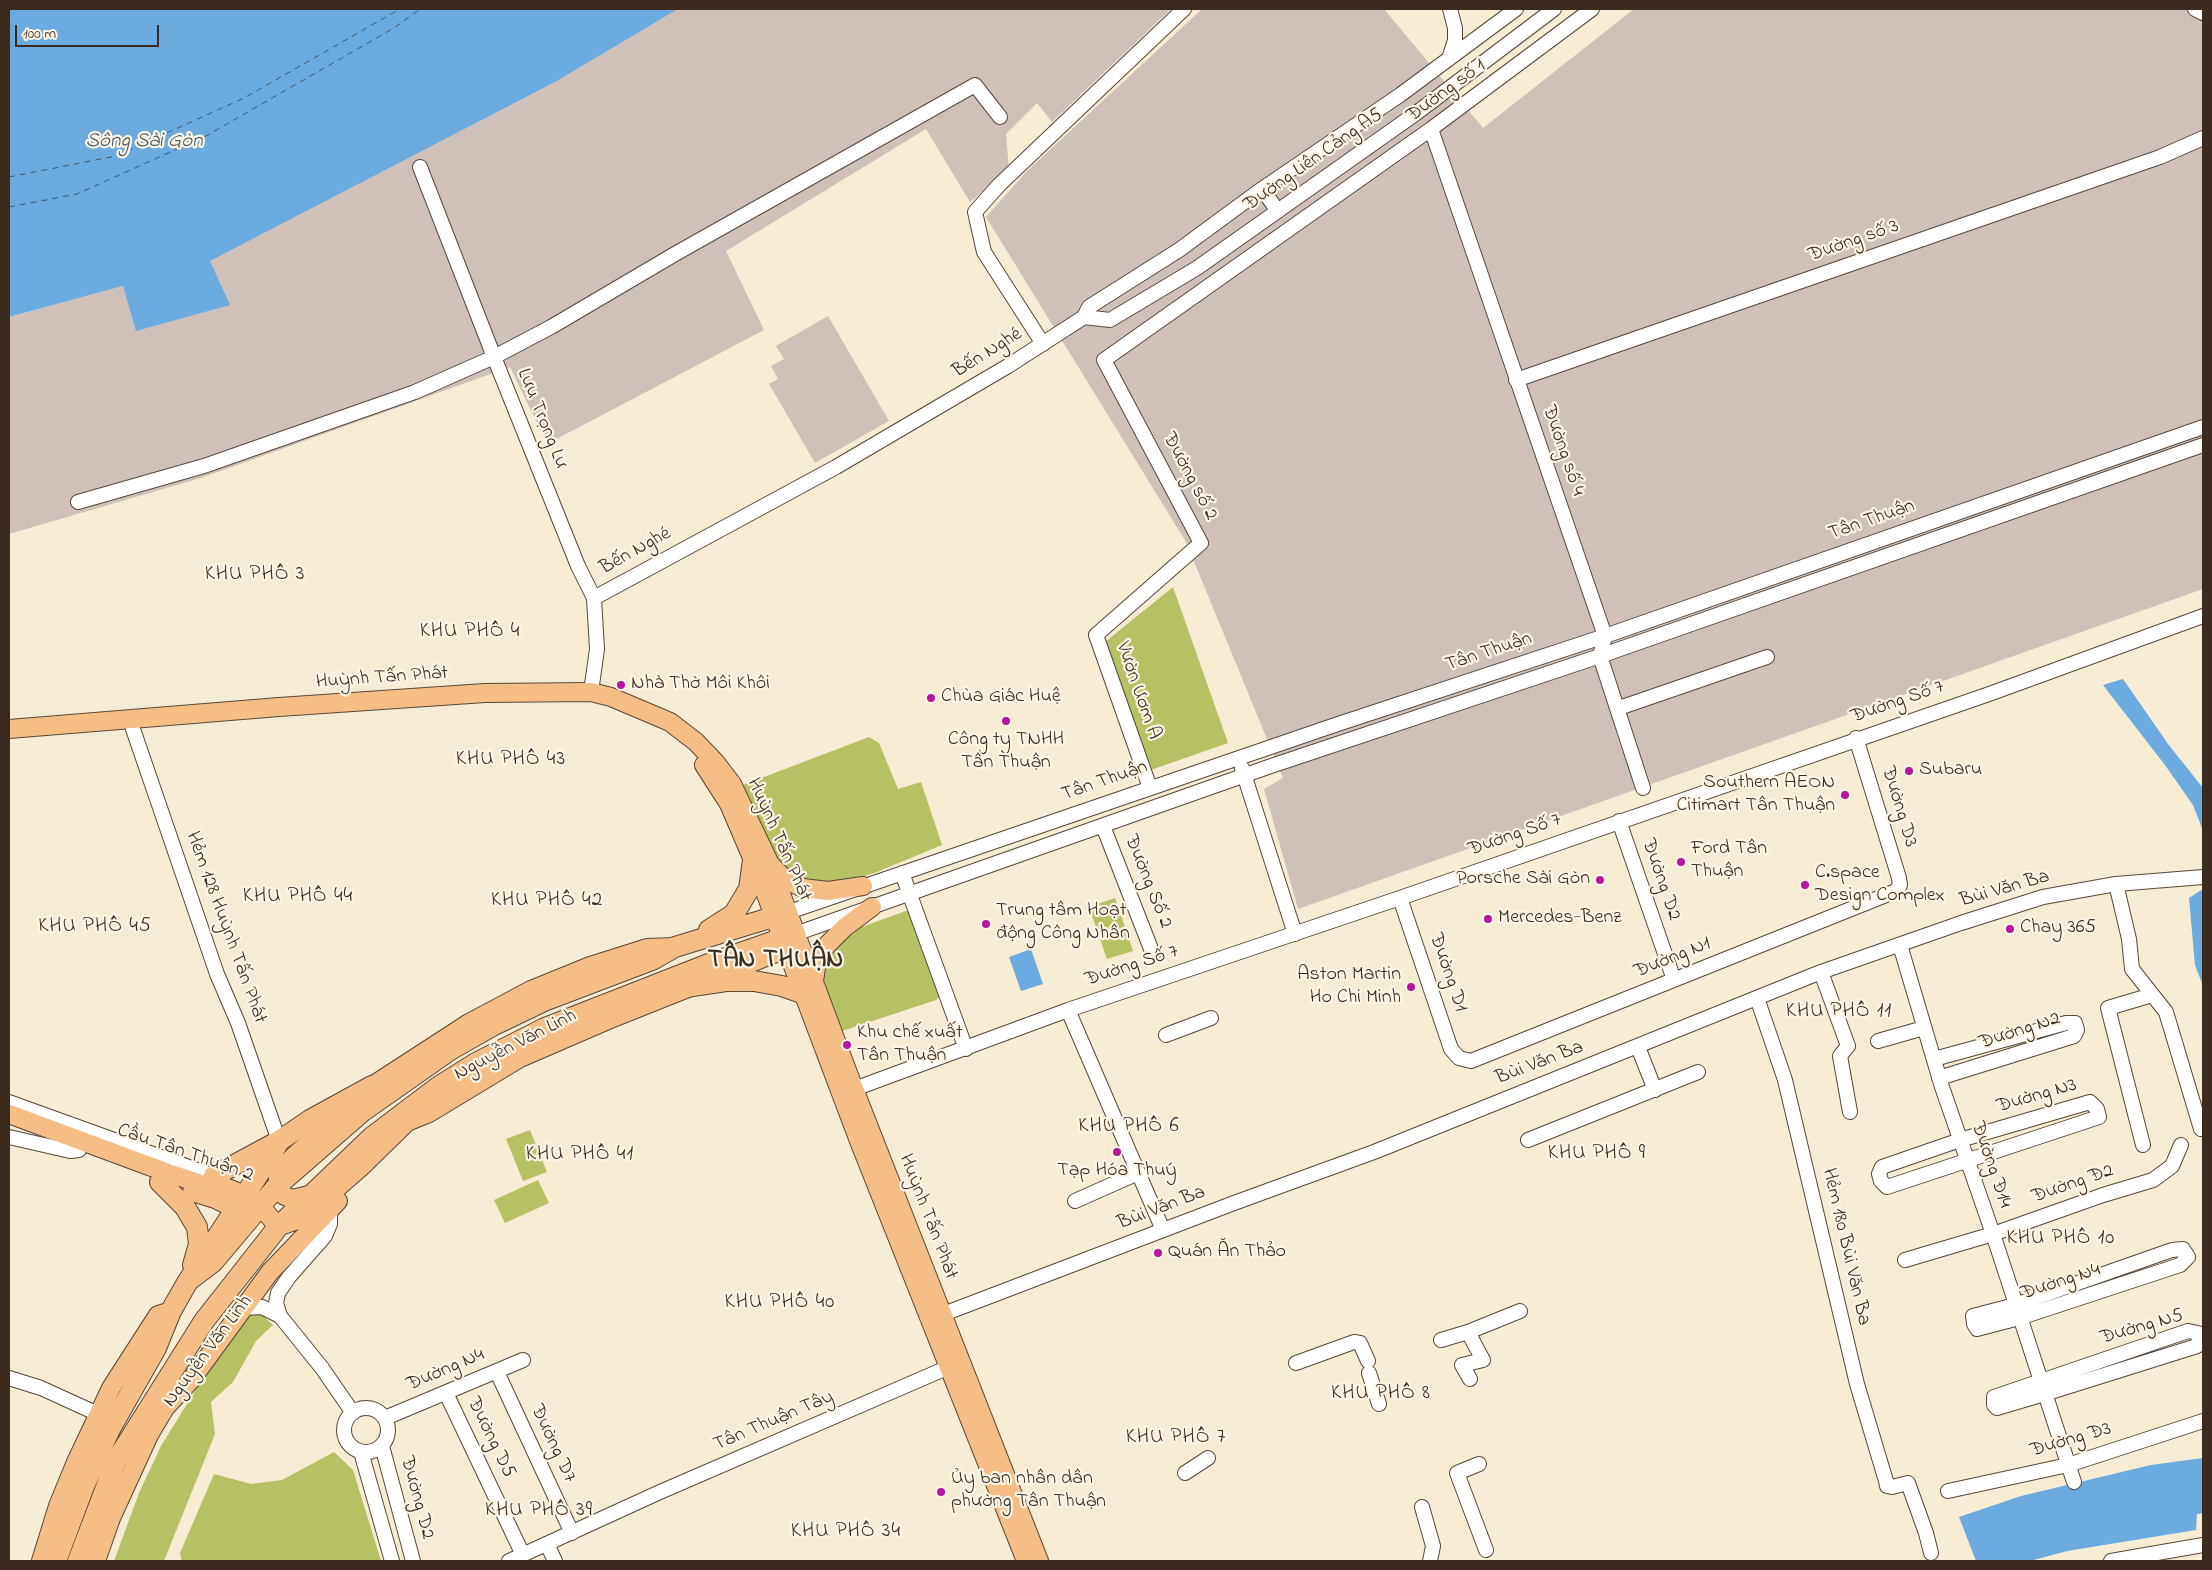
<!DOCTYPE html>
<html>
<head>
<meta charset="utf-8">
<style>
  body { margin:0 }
  #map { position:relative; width:2212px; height:1570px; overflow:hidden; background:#f6ebd3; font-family:"Indie Flower",sans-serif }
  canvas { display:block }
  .frame { position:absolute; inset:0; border:10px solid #3b2a1e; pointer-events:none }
  .scale { position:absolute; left:15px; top:25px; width:144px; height:22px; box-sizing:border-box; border:2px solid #3b2a1e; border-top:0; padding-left:6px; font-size:15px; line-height:18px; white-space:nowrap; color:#3b2a1e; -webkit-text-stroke:4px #fcf5e5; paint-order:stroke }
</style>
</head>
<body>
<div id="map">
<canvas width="2212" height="1570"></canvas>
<div class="frame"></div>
<div class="scale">100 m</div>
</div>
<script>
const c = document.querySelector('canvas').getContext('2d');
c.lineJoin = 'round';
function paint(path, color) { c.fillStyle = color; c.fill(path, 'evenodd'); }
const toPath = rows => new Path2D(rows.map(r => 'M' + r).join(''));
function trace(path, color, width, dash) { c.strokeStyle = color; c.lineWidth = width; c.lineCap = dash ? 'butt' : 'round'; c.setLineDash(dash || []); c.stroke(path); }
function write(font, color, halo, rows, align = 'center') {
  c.font = font + ' "Indie Flower",sans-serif'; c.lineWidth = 4.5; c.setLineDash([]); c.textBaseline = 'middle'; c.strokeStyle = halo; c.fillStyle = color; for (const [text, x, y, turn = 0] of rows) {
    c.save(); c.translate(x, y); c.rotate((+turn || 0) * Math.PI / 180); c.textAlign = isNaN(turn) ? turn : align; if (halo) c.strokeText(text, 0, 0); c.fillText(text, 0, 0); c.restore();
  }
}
paint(toPath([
  [678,9,1171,9,1052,122,1037,103,1006,134,1009,170,970,202,926,129,726,251,764,330,547,444,510,367,204,477,9,534,9,317,123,286,229,305,209,261,557,81],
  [1202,9,1384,9,1483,128,1634,9,2203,9,2203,589,1298,909,1264,789,1283,778,1186,542,986,217,1027,171],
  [828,316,889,421,815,463,769,384,778,379,771,366,784,359,776,346]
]), '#cfc1ba');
paint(toPath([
  [1173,587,1228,743,1148,771,1105,642],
  [869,737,879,743,898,789,921,782,942,845,877,872,839,884,794,880,772,858,743,785],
  [1115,898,1133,951,1107,959,1089,907],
  [911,909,943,994,936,1000,842,1031,818,975,819,964,848,932],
  [530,1130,547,1172,523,1181,506,1139],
  [538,1180,549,1203,505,1223,494,1200],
  [251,1304,273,1325,256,1341,233,1382,211,1402,215,1434,164,1561,114,1561,139,1493,161,1446,227,1339],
  [334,1452,353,1470,381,1561,183,1561,181,1559,180,1553,214,1474,251,1484,282,1480]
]), '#b5c163');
paint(toPath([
  [9,9,678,9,557,81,210,261,230,305,136,331,123,286,9,317],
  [2123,679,2168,744,2203,788,2203,831,2193,805,2165,765,2103,685],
  [2203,889,2203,986,2195,965,2189,898],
  [1031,949,1043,984,1021,991,1009,957],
  [2203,1458,2203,1513,2197,1514,2196,1530,2067,1551,2030,1561,1976,1561,1959,1517,2021,1496,2151,1465]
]), '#6cabdf');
trace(toPath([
  [9,177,116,156,244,98,400,9],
  [9,207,77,194,206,136,394,28,420,9]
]), '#4c5762', 1, [6, 5]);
const minor = toPath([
  [2195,9,2203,13],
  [1449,59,1455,40,1455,28,1450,9],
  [1431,129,1605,636,1600,656,1643,788],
  [420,167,494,357,578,566,594,598,597,649,591,692],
  [1262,189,1278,211],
  [1084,317,1110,320,1197,268,1415,114,1554,9],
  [1043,344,984,252,975,212,999,185,1184,9],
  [1516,380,2160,157,2203,138],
  [78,502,204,466,415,392,494,357,551,327,675,254,975,85,1000,117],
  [594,598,836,467,1008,366,1084,317,1089,307,1179,250,1262,189,1400,95,1516,9],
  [1619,708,1767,657],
  [133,729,217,974,238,1023,279,1141],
  [1242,768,1295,934],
  [1150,788,1096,635,1201,543,1104,360,1431,129,1592,9],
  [1619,821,1674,980],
  [1103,826,1153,954],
  [902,873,966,1049],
  [2116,884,2129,939,2132,969,2166,1012,2201,1129],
  [1400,898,1451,1049,1459,1058,1471,1061,1896,891,1900,885,1899,878,1856,738],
  [786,913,1338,724,1605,636,2203,427],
  [795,934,1271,766,1600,656,2203,445],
  [1900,945,1942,1087,1993,1234,2074,1482],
  [1821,972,1848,1046,1840,1056,1850,1112],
  [1757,998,1785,1080,1857,1384,1886,1481,1887,1486,1892,1487,1908,1483,1926,1533,1931,1553],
  [1068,1010,1163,1230],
  [1166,1035,1211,1018],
  [1878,1041,1924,1028],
  [1638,1047,1655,1090],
  [1934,1059,2066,1023,2075,1023,2077,1030,2074,1036,1939,1078],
  [846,1092,1068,1010,1400,898,1992,693,2203,616],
  [9,1102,214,1176,219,1182],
  [2090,1102,2097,1109,2099,1117,1887,1187,1881,1181,1879,1174,1882,1167,1960,1140,2090,1102],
  [9,1137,70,1151,79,1150],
  [1528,1140,1698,1072],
  [2143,1145,2108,1008,2152,995],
  [1075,1201,1138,1173],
  [330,1203,330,1224,325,1236,289,1277,278,1293,276,1303,280,1316,322,1368,353,1413],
  [2183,1249,2188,1257,2180,1265,2019,1318,1977,1329,1974,1324,1973,1316,2015,1305,2172,1250,2183,1249],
  [1905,1260,1993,1234,2103,1195,2153,1180,2172,1166,2181,1145],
  [243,1308,262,1307,280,1316],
  [933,1318,1234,1203,1374,1152,1821,972,1961,923,2043,897,2116,884,2203,877],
  [2188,1331,2198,1333,2200,1336,2197,1346,2044,1394,1997,1408,1994,1405,1994,1397,2188,1331],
  [1468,1332,1483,1360,1462,1365,1470,1379],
  [1441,1340,1468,1332,1520,1311],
  [1296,1363,1354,1342,1360,1343,1368,1361],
  [497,1372,572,1533],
  [1369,1373,1379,1404],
  [9,1378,41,1388,98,1414],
  [446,1393,523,1555],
  '344 1430a22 22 0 1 1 44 0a22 22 0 1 1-44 0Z',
  [385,1418,523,1360],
  [382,1446,413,1561],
  [361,1452,392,1561],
  [1479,1464,1457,1473,1486,1550],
  [1185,1473,1208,1458],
  [1948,1491,2068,1465,2203,1421],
  [1422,1507,1433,1546,1430,1561],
  [547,1544,555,1561],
  [509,1561,660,1492,949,1367],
  [2111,1561,2203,1545]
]);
const major = toPath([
  [9,729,279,707,485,693,591,692,611,697,670,722,696,742,716,763,732,784,769,862,854,1089,1039,1561],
  [704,765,729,804,753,860,859,1141,1026,1561],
  [772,866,786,880,803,888,828,891,863,886],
  [814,981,817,961,826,946,845,927,872,907],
  [9,1114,168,1173,211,1187,223,1186,245,1195,260,1205,278,1227],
  [192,1192,215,1199,248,1215],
  [309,1195,292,1199,283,1195,278,1185,278,1176,280,1170,293,1157,372,1086,469,1023,531,990,590,966,647,948,675,947],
  [280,1226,303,1218,313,1209,360,1168,407,1122,429,1113,520,1058,608,1020,786,949],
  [41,1561,58,1506,76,1462,111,1388,158,1315,171,1311],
  [96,1561,111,1518,149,1435,165,1408,191,1380,270,1272,338,1201]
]);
const highway = toPath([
  [709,930,734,914,749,889,753,860],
  [672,989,726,981,754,981,782,986,805,994],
  [214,1176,279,1141,310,1120,372,1086],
  [160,1182,185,1207,197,1227,199,1244,193,1265],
  [188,1281,213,1262,278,1185,363,1111,450,1050,494,1025,544,1001,652,960,675,947,786,913],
  [56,1561,84,1486,110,1429,156,1348,171,1311,188,1281,270,1157,279,1141],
  [78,1561,116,1461,204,1321,278,1227,372,1137,438,1087,476,1063,545,1028,706,965,795,934]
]);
trace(minor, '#574739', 16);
trace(major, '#574739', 20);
trace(highway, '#574739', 22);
trace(minor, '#fff', 14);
trace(major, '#f6be87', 18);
trace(highway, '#f6be87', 20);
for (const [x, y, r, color] of [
  [621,685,5,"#b5179e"],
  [931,698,5,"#b5179e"],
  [1006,721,5,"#b5179e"],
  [1909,771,5,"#b5179e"],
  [1845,795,5,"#b5179e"],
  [1681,862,5,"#b5179e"],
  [1600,880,5,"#b5179e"],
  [1805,885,5,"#b5179e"],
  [1488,919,5,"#b5179e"],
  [986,924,5,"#b5179e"],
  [2010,929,5,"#b5179e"],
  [1411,987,5,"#b5179e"],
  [847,1045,5,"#b5179e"],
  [1117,1152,5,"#b5179e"],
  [1158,1253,5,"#b5179e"],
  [941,1492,5,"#b5179e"]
]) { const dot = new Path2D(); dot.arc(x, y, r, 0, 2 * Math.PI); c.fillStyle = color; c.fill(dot); trace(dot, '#fcf5e5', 2); }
write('20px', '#3b2a1e', '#fcf5e5', [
  ["Đường số 1",1447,92,-36],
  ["Đường Liên Cảng A5",1314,161,-35],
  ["Đường số 3",1854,242,-19],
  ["Bến Nghé",988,354,-32],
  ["Lưu Trọng Lư",541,419,68],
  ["Đường số 4",1562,451,71],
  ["Đường số 2",1189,477,62],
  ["Tân Thuận",1872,521,-19],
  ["Bến Nghé",636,552,-29],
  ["Tân Thuận",1489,653,-18],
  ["Huỳnh Tấn Phát",382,679,-4],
  ["Vườn Ươm A",1137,691,71],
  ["Đường Số 7",1898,703,-19],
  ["Tân Thuận",1105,782,-19],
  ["Đường D3",1898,807,73],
  ["Đường Số 7",1515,836,-19],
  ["Huỳnh Tấn Phát",778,840,66],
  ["Đường D2",1660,880,71],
  ["Đường Số 2",1147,882,68],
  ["Bùi Văn Ba",2005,890,-16],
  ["Hẻm 128 Huỳnh Tấn Phát",225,928,70],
  ["Đường N1",1673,959,-22],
  ["Đường Số 7",1132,967,-18],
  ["Đường D1",1447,973,71],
  ["Đường N2",2020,1032,-18],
  ["Nguyễn Văn Linh",516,1046,-27],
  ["Bùi Văn Ba",1540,1064,-21],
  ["Đường N3",2037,1097,-16],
  ["Cầu Tân Thuận 2",185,1154,19],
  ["Đường Đ14",1990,1165,71],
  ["Đường Đ2",2073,1185,-19],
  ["Bùi Văn Ba",1162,1209,-21],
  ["Huỳnh Tấn Phát",927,1217,69],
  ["Hẻm 180 Bùi Văn Ba",1845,1247,77],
  ["Đường N4",2061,1283,-18],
  ["Đường N5",2142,1328,-16],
  ["Nguyễn Văn Linh",209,1352,-53],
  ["Đường N4",446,1371,-23],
  ["Tân Thuận Tây",774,1422,-23],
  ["Đường D5",490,1438,64],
  ["Đường Đ3",2071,1441,-16],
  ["Đường D7",552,1444,65],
  ["Đường D2",416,1498,75]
]);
write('20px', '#3b2a1e', '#fcf5e5', [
  ["Nhà Thờ Môi Khôi",631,685],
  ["Chùa Giác Huệ",941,698],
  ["Công ty TNHH",1006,741,"center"],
  ["Tân Thuận",1006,764,"center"],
  ["Subaru",1919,771],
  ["Southern AEON",1835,784,"right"],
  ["Citimart Tân Thuận",1835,807,"right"],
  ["Ford Tân",1691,850],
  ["Thuận",1691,873],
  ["C.space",1815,874],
  ["Design Complex",1815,897],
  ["Porsche Sài Gòn",1590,880,"right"],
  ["Trung tâm Hoạt",996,912],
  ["động Công Nhân",996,935],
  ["Mercedes-Benz",1498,919],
  ["Chay 365",2020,929],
  ["Aston Martin",1401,976,"right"],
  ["Ho Chi Minh",1401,999,"right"],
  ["Khu chế xuất",857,1034],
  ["Tân Thuận",857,1057],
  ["Tạp Hóa Thuý",1117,1172,"center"],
  ["Quán Ăn Thảo",1168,1253],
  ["Ủy ban nhân dân",951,1480],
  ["phường Tân Thuận",951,1503]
], 'left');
write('italic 21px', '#4c5762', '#fcf5e5', [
  ["Sông Sài Gòn",144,143]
]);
c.letterSpacing = '1px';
write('21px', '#3b2a1e', '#fcf5e5', [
  ["KHU PHỐ 3",255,576],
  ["KHU PHỐ 4",470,633],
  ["KHU PHỐ 43",511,761],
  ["KHU PHỐ 44",298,898],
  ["KHU PHỐ 42",547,902],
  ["KHU PHỐ 45",95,928],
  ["KHU PHỐ 11",1839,1013],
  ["KHU PHỐ 6",1129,1128],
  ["KHU PHỐ 9",1597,1155],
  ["KHU PHỐ 41",580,1156],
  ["KHU PHỐ 10",2061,1240],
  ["KHU PHỐ 40",780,1304],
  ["KHU PHỐ 8",1381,1395],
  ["KHU PHỐ 7",1176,1439],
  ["KHU PHỐ 39",539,1512],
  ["KHU PHỐ 34",846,1533]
]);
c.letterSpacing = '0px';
c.letterSpacing = '1px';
write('bold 25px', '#3b2a1e', '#fcf5e5', [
  ["TÂN THUẬN",776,962]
]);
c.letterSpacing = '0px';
</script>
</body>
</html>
